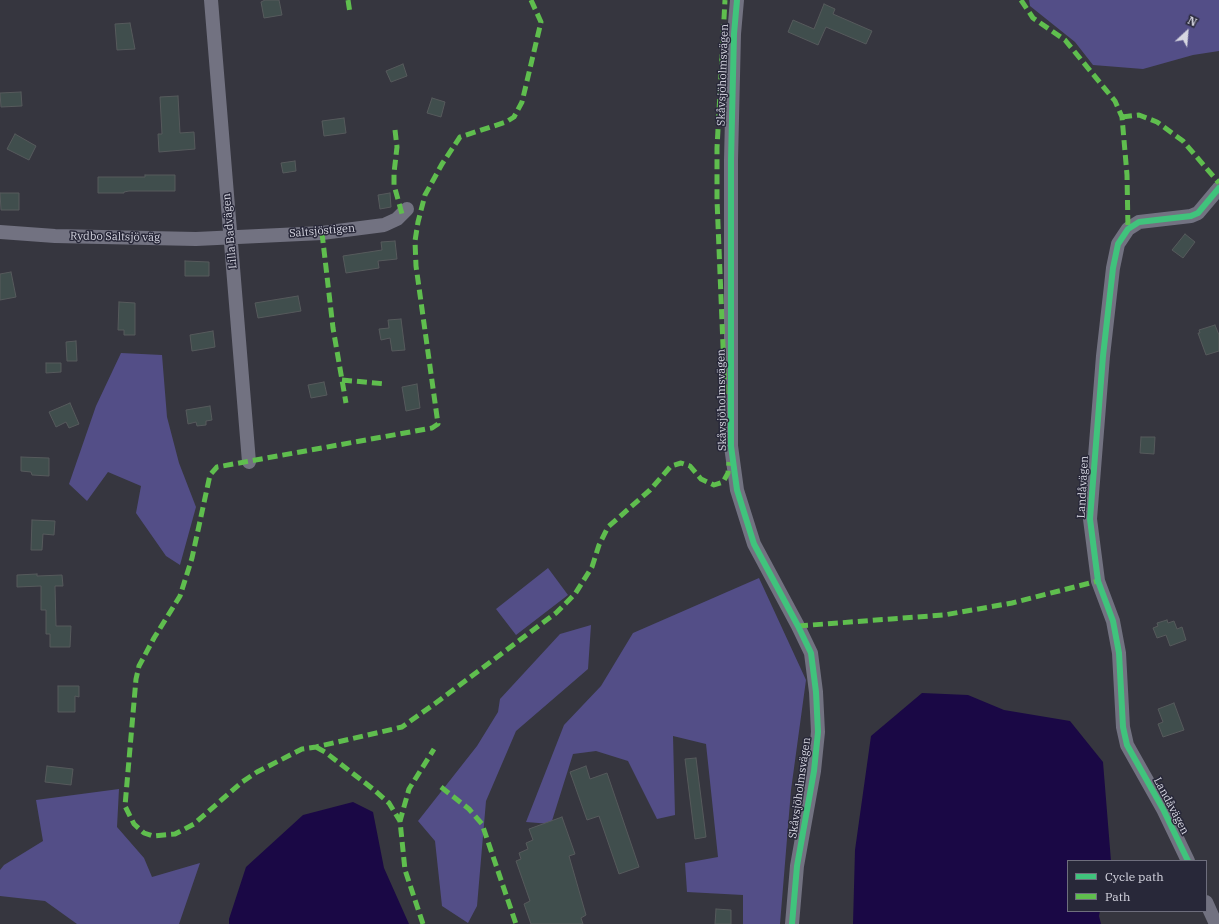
<!DOCTYPE html>
<html>
<head>
<meta charset="utf-8">
<style>
  body { margin:0 }
  #map { position:relative; width:1219px; height:924px; overflow:hidden; background:#36363f; font-family:"IBM Plex Serif",serif }
  canvas { display:block }
  .legend { position:absolute; left:1067px; top:860px; width:140px; height:52px; box-sizing:border-box; background:#282839; border:1px solid #6e6e7d; margin:0; padding:5px 7px; list-style:none; font-size:12px; color:#d7d7e2 }
  .legend li { display:flex; align-items:center; gap:8px; height:20px }
  .legend b { width:20px; border:1px solid #6e6e7d }
  .north { position:absolute; left:1167px; top:12px; width:40px; height:40px; -webkit-text-stroke:3px #282839; paint-order:stroke; rotate:26deg; font-size:11px; font-weight:700; line-height:16px; text-align:center; color:#d7d7e2 }
  .north::after { content:''; display:block; margin:auto; width:14px; height:18px; background:#d7d7e2; clip-path:polygon(50% 0,100% 100%,50% 72%,0 100%) }
</style>
</head>
<body>
<div id="map">
<canvas width="1219" height="924"></canvas>
<ul class="legend">
<li><b style="height:5px;background:#40c37c"></b>Cycle path</li>
<li><b style="height:5px;background:#5fbe4e"></b>Path</li>
</ul>
<div class="north">N</div>
</div>
<script>
const c = document.querySelector('canvas').getContext('2d');
c.lineJoin = 'round';
function paint(path, color) { c.fillStyle = color; c.fill(path, 'evenodd'); }
const toPath = rows => new Path2D(rows.map(r => 'M' + r).join(''));
function trace(path, color, width, dash) { c.strokeStyle = color; c.lineWidth = width; c.lineCap = dash ? 'butt' : 'round'; c.setLineDash(dash || []); c.stroke(path); }
function write(font, color, halo, rows, align = 'center') {
  c.font = font + ' "IBM Plex Serif",serif'; c.lineWidth = 3; c.setLineDash([]); c.textBaseline = 'middle'; c.strokeStyle = halo; c.fillStyle = color; for (const [text, x, y, turn = 0] of rows) {
    c.save(); c.translate(x, y); c.rotate((+turn || 0) * Math.PI / 180); c.textAlign = isNaN(turn) ? turn : align; if (halo) c.strokeText(text, 0, 0); c.fillText(text, 0, 0); c.restore();
  }
}
paint(toPath([
  [1029,0,1219,0,1219,51,1193,55,1143,69,1093,65,1075,42,1030,6],
  [121,353,162,355,167,417,179,463,196,507,180,565,166,556,136,513,141,486,108,472,87,501,69,484,96,406],
  [548,568,568,595,516,635,496,609],
  [759,578,806,680,791,790,780,924,743,924,743,895,687,892,685,863,718,857,706,744,673,736,675,815,657,819,628,761,596,751,573,754,551,824,526,822,564,725,601,686,633,633],
  [591,625,588,669,516,731,486,801,477,906,468,923,442,906,435,841,418,821,477,746,498,712,500,699,560,634],
  [119,789,117,827,144,858,152,877,200,863,179,924,77,924,45,901,0,896,0,870,4,865,43,841,36,800]
]), '#534e87');
paint(toPath([
  [922,693,968,695,1004,710,1070,721,1103,762,1111,861,1068,861,1068,911,1100,911,1099,916,1101,924,853,924,855,850,871,736],
  [353,802,373,812,384,868,409,924,229,924,229,919,246,867,303,815]
]), '#1a0845');
const building = toPath([
  [265,0,279,0,282,15,264,18,261,2,265,0],
  [824,4,835,9,833,14,872,31,866,44,826,27,818,45,788,32,793,20,814,29,824,4],
  [130,23,135,49,117,50,115,24,130,23],
  [403,64,407,76,391,82,386,71,403,64],
  [21,92,22,106,1,107,0,93,21,92],
  [178,96,180,133,194,132,195,149,159,152,158,134,162,134,160,97,178,96],
  [432,98,445,102,441,117,427,113,432,98],
  [344,118,346,133,324,136,322,121,344,118],
  [15,134,36,146,29,160,7,149,15,134],
  [295,161,296,171,283,173,281,163,295,161],
  [145,175,175,175,175,191,129,191,124,192,124,193,98,193,98,177,145,177,145,175],
  [0,193,19,193,19,210,1,210,0,193],
  [390,193,391,207,380,209,378,195,390,193],
  [1185,234,1195,242,1183,258,1172,250,1185,234],
  [395,241,397,259,378,261,379,268,346,273,343,256,382,250,381,242,395,241],
  [185,261,209,262,209,276,185,276,185,261],
  [11,272,16,297,0,300,0,274,11,272],
  [298,296,301,311,258,318,255,303,298,296],
  [119,302,135,303,135,335,124,335,124,330,118,330,119,302],
  [401,319,405,350,392,351,390,338,381,340,379,329,389,328,388,320,401,319],
  [1215,325,1219,335,1219,351,1206,355,1198,333,1200,333,1199,330,1215,325],
  [213,331,215,347,192,351,190,335,213,331],
  [76,341,77,361,67,361,66,342,76,341],
  [46,363,61,363,61,372,46,373,46,363],
  [324,382,327,395,311,398,308,385,324,382],
  [417,384,420,408,406,411,402,387,417,384],
  [70,403,79,424,69,428,66,422,56,427,49,412,70,403],
  [210,406,212,420,206,421,206,425,197,426,196,422,188,424,186,410,210,406],
  [1141,437,1155,437,1154,454,1140,453,1141,437],
  [21,457,49,458,49,476,32,475,31,472,21,471,21,457],
  [32,520,55,521,54,535,43,534,42,550,31,550,32,520],
  [37,574,37,576,62,575,63,586,55,586,56,626,71,626,70,647,50,647,50,634,46,634,46,610,41,610,41,586,17,587,17,575,37,574],
  [1167,620,1168,623,1174,621,1177,629,1182,627,1186,640,1170,646,1166,635,1157,638,1153,628,1158,626,1157,623,1167,620],
  [58,686,79,686,79,697,75,696,75,712,58,712,58,686],
  [1174,703,1184,730,1163,737,1158,724,1163,722,1158,709,1174,703],
  [696,758,706,837,695,839,685,759,696,758],
  [47,766,73,769,71,785,45,782,47,766],
  [586,766,590,779,607,773,639,867,619,874,599,816,587,820,570,772,586,766],
  [562,817,575,854,569,856,586,915,581,918,583,924,531,924,524,904,530,901,516,861,521,859,519,853,528,849,526,843,533,840,529,829,562,817],
  [716,909,731,910,731,924,715,924,716,909]
]);
paint(building, '#404e4d');
trace(building, '#565a5c', 1);
trace(toPath([
  [211,0,249,462],
  [737,0,734,34,731,160,731,446,737,490,754,544,798,626,811,653,816,692,818,732,814,771,797,866,792,924],
  [0,232,55,236,196,239,322,233,384,225,397,219,407,209],
  [1188,861,1163,809,1127,745,1123,727,1119,653,1113,621,1098,581,1090,519,1103,356,1113,268,1118,244,1128,229,1139,222,1191,216,1198,213,1219,188],
  [1206,902,1216,924]
]), '#727281', 14);
trace(toPath([
  [348,0,350,13],
  [531,0,541,22,522,102,514,117,506,122,460,137,442,164,425,195,418,222,415,241,416,266,438,424,432,428,217,467,210,475,192,558,180,596,154,638,139,666,136,679,125,806,134,824,144,833,153,836,175,834,194,824,242,782,257,772,302,749,316,747,402,727,433,705,556,613,575,594,592,567,599,545,608,527,650,490,671,466,681,463,690,466,701,479,714,485,723,482,728,473,729,462],
  [1021,0,1033,18,1065,40,1115,101,1122,117,1127,175,1128,229],
  [1122,117,1139,115,1157,122,1183,141,1219,183],
  [395,130,397,147,394,173,394,185,402,214],
  [322,233,333,328,346,403],
  [342,380,386,384],
  [725,394,717,200,717,148,725,0],
  [798,626,944,615,1012,603,1098,581],
  [316,747,325,752,373,789,389,803,400,821],
  [441,787,469,809,482,824,516,924],
  [423,924,405,870,400,821,409,789,434,749]
]), '#5fbe4e', 5, [10, 5]);
trace(toPath([
  [737,0,734,34,731,160,731,446,737,490,754,544,798,626,811,653,816,692,818,732,814,771,797,866,792,924],
  [1188,861,1163,809,1127,745,1123,727,1119,653,1113,621,1098,581,1090,519,1103,356,1113,268,1118,244,1128,229,1139,222,1191,216,1198,213,1219,188]
]), '#40c37c', 6);
write('11px', '#d7d7e2', '#282839', [
  ["Skåvsjöholmsvägen",723,75,-88],
  ["Lilla Badvägen",230,231,-95],
  ["Saltsjöstigen",322,231,-5],
  ["Rydbo Saltsjö väg",115,237,1],
  ["Skåvsjöholmsvägen",722,400,-91],
  ["Landåvägen",1083,487,-87],
  ["Skåvsjöholmsvägen",800,788,-82],
  ["Landåvägen",1171,806,62]
]);
</script>
</body>
</html>
